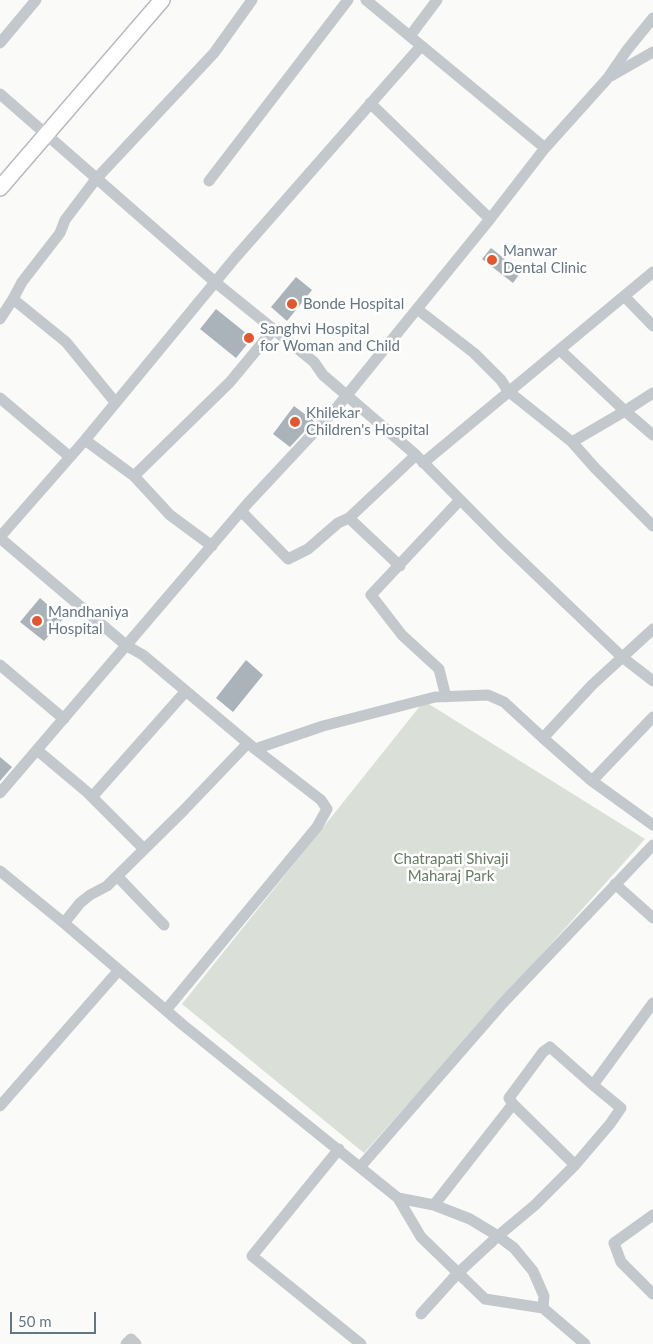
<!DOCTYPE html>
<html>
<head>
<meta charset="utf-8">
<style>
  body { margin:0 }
  #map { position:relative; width:653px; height:1344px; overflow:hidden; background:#fafaf8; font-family:Lato,sans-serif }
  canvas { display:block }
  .scale { position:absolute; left:10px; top:1312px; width:86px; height:22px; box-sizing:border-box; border:2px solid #657683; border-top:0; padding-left:6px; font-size:15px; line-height:18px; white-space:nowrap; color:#657683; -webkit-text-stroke:4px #fff; paint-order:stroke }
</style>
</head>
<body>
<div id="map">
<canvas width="653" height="1344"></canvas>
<div class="scale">50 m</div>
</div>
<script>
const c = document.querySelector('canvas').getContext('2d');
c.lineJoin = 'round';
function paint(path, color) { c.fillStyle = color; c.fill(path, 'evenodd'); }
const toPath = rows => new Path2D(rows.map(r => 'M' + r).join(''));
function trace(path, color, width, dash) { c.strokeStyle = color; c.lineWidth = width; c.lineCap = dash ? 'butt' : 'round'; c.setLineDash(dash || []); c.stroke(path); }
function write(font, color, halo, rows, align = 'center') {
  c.font = font + ' Lato,sans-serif'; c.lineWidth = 5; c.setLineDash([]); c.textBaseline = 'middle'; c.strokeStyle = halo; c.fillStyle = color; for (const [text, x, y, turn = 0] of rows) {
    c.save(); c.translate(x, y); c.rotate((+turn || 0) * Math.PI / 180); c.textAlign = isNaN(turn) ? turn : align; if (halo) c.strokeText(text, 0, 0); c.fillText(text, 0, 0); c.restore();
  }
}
paint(toPath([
  [424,701,645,839,364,1153,182,1004]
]), '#dadfd7');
paint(toPath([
  [491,248,521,272,513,283,482,259],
  [296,277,312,290,287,321,271,307],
  [216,309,252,338,236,358,200,329],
  [294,406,314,421,290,447,273,434],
  [40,598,55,611,59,606,68,613,44,641,20,622],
  [246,660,263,675,233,712,216,698],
  [0,757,12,767,0,781]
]), '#aab3b9');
const major = toPath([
  [0,188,162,0]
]);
trace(major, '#b5babe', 18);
trace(toPath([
  [366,0,545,148],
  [410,36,437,0],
  [0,43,36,0],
  [611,76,653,52],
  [0,94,215,282,314,362,323,375,416,455,501,541,622,657,653,681],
  [370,103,490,219],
  [209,181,348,0],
  [624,296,653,326],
  [13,299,22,282,60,233,65,220,96,179,214,53,252,0],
  [417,309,474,353,501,380,508,391,572,442,625,411,560,350],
  [0,319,13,299,66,342,115,402],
  [653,393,625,411,653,435],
  [0,398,70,457],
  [85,440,134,476,170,515,212,546],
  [572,442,595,468,653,526],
  [423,463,653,272],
  [134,476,230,382,274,329],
  [241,511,288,559,308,549,338,523,349,518,416,455],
  [349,518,400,566],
  [0,537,85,440,235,258,421,46],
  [0,538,127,646,143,655,255,749,323,726,435,697,488,695,504,702,543,738,592,685,653,629],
  [0,665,64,719],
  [446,697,439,669,402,635,371,595,459,501],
  [543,738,592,781,653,825],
  [37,750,87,792,144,849],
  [592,781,653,717],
  [0,793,248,503,334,411,490,219,545,148,607,79,627,50,653,18],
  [92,797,186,691],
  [0,871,64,923,183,1025,398,1198,421,1237,485,1299,543,1308,544,1296,533,1271,514,1248,498,1236,470,1219,434,1205,398,1198],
  [117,876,164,925],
  [615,884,653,918],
  [64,923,80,903,90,895,107,886,183,811,248,743],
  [166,1010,317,827,327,809,321,800,255,749],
  [0,1106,119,970],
  [339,1149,252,1256,361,1344],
  [575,1165,513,1104,509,1098,543,1052,550,1047,593,1085],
  [361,1166,503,1003,653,845],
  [434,1205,513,1104],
  [653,1215,614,1243,621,1262,653,1294],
  [543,1308,585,1344],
  [421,1314,457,1274,498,1236,535,1205,575,1165,610,1124,621,1108,593,1085,653,1003],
  [126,1344,131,1339,136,1344]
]), '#c3c8cc', 11);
trace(major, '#fff', 15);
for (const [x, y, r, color] of [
  [492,260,6,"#e4572e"],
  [292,304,6,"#e4572e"],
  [249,338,6,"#e4572e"],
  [295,422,6,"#e4572e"],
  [37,621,6,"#e4572e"]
]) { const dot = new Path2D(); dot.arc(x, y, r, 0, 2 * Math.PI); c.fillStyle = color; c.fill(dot); trace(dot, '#fff', 2); }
write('15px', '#657683', '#fff', [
  ["Manwar",503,251],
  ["Dental Clinic",503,268],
  ["Bonde Hospital",303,304],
  ["Sanghvi Hospital",260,329],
  ["for Woman and Child",260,346],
  ["Khilekar",306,413],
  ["Children's Hospital",306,430],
  ["Mandhaniya",48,612],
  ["Hospital",48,629]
], 'left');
write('15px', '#687a64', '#fff', [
  ["Chatrapati Shivaji",451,859],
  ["Maharaj Park",451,876]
]);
</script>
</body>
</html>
